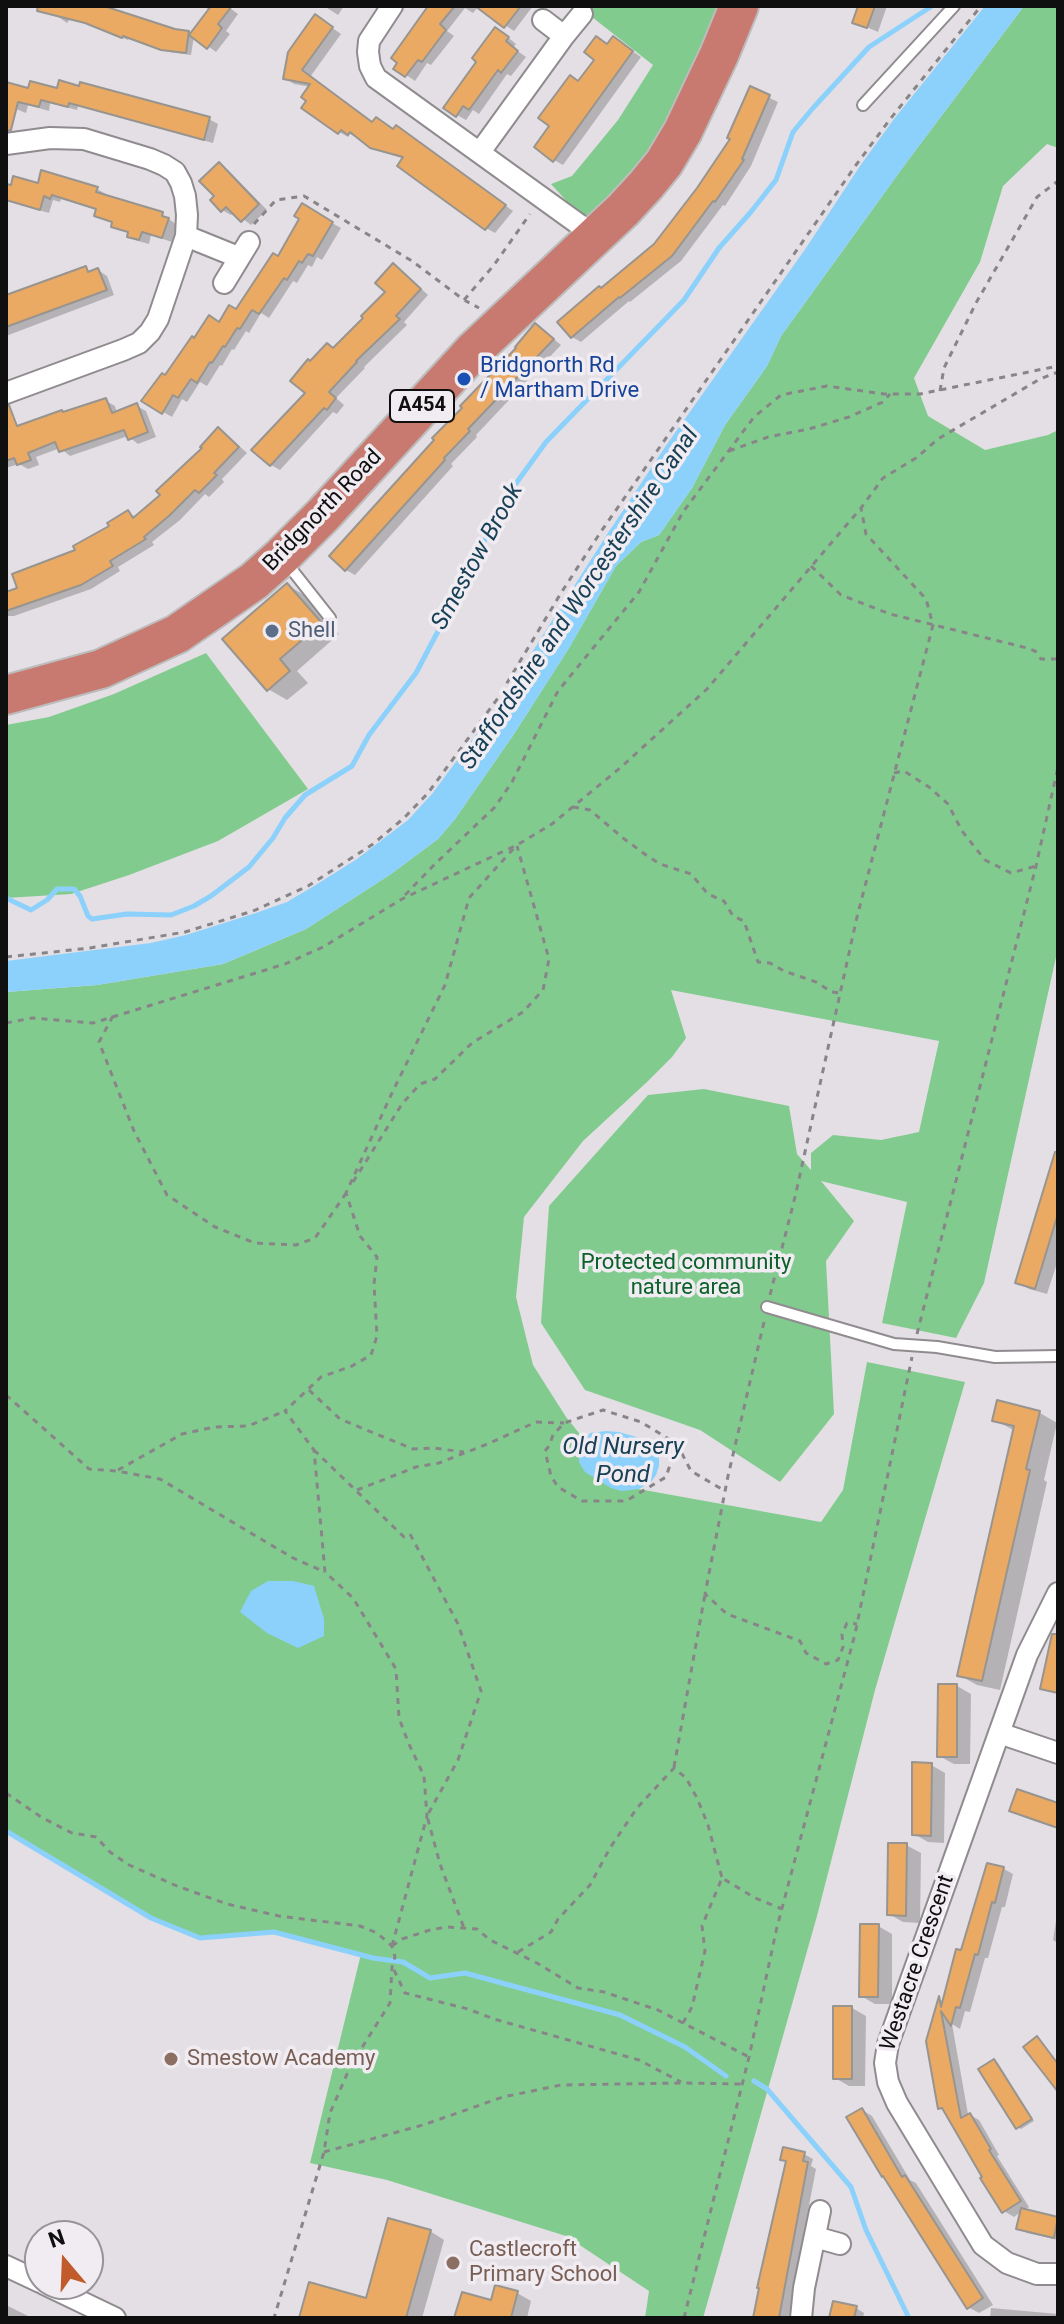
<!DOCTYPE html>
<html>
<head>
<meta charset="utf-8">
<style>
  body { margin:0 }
  #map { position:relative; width:1064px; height:2324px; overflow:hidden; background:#e3dfe4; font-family:Roboto,sans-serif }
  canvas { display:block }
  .frame { position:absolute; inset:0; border:8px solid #100f10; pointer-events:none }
  .north { position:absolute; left:24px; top:2220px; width:80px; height:80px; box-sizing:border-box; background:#f0ecf1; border:2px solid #969497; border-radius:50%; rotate:341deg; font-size:22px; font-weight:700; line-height:32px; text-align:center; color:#100f10 }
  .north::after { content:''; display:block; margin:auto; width:28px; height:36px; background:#c15b2c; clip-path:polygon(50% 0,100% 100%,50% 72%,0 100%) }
</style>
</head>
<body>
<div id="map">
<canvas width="1064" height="2324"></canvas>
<div class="frame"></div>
<div class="north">N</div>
</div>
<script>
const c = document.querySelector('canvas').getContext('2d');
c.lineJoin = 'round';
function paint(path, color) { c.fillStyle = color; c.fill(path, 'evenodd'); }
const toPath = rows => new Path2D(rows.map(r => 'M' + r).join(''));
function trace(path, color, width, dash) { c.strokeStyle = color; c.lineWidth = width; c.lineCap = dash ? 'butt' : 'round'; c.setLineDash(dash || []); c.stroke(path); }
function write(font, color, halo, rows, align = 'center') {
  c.font = font + ' Roboto,sans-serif'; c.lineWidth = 7; c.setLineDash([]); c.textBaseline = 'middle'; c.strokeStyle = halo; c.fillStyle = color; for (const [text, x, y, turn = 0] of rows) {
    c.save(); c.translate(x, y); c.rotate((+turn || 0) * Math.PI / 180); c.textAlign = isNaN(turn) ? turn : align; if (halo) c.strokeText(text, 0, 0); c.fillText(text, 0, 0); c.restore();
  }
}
paint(toPath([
  [578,6,732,6,693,98,594,231,551,184,572,176,618,120,653,65],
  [1024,6,1058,6,1058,148,1047,144,1003,186,980,262,914,378,928,416,985,450,1048,435,1058,430,1058,948,984,1283,956,1338,882,1323,907,1202,821,1181,854,1221,826,1261,834,1414,780,1482,700,1430,585,1390,541,1323,549,1206,648,1095,704,1089,789,1106,797,1154,811,1170,811,1153,833,1135,881,1140,919,1132,939,1041,671,990,686,1038,672,1057,647,1082,583,1141,524,1217,516,1297,533,1365,566,1417,622,1486,821,1522,843,1490,867,1362,965,1382,875,1690,817,1916,703,2318,645,2318,649,2291,566,2236,387,2180,310,2163,361,1954,275,1932,200,1938,151,1918,6,1831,6,992,97,985,223,964,306,929,391,874,438,839,455,819,514,734,569,648,616,566,641,542,659,535,692,488,725,425,767,366,781,336,906,163],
  [206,653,308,789,218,841,129,875,71,894,6,898,6,725,49,717,114,694]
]), '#82cb8f');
paint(toPath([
  [985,6,1024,6,906,163,781,336,767,366,725,425,692,488,659,535,641,542,616,566,569,648,514,734,455,819,438,839,391,874,306,929,223,964,97,985,6,992,6,961,151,943,186,935,256,913,287,902,314,886,357,859,408,820,432,794,501,701,606,536,665,447,806,248,860,166,894,119],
  [606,1431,619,1432,640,1438,655,1449,659,1455,659,1466,656,1475,651,1482,639,1489,621,1491,611,1488,585,1472,579,1462,579,1450,590,1433],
  [268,1581,293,1581,314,1586,324,1619,324,1636,298,1648,267,1633,240,1612,251,1591]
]), '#8bd1fc');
paint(toPath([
  [47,6,95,6,191,35,210,11,204,6,227,6,238,14,226,31,230,34,216,52,194,36,191,55,169,52,129,38,128,40,93,26,70,19,67,23,46,8],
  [324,6,344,6,338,15],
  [430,6,479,6,473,13,465,8,447,31,454,36,431,65,427,63,415,81,396,68],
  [498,6,533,6,514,31,490,15],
  [860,6,887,6,878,32,855,22],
  [324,22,341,34,310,77,373,123,406,133,513,211,495,233,486,228,405,159,382,152,350,134,348,137,339,132,311,87,294,84,285,78],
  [505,35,516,44,513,48,526,57,511,76,507,74,479,114,473,110,466,120,457,115],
  [622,44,641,57,563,165,554,160,580,83],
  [751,89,778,102,751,166,725,206,723,205,681,261,630,302,629,301,581,342,572,337,602,289,655,245,699,189,733,139],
  [30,90,209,119,218,124,213,143,78,106,77,110,50,103,49,111,28,105,26,113,6,105,6,94],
  [219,164,228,170,267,210,251,225,234,212,231,215,222,210,217,196],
  [39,185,97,189,106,194,105,197,162,214,177,225,172,242,151,235,149,244,138,241,129,236,130,233,113,226,114,223,96,215,97,210,61,199,60,202,53,200,49,213,8,201,6,209,6,186],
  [302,206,341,228,322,260,317,257,312,267,308,265,297,283,293,281,269,318,261,313,249,333,246,331,234,350,232,349,222,366,220,365,207,386,200,382,187,402,182,399,172,417,144,401,195,340,236,312,279,258,301,218],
  [393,266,402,271,428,295,404,322,407,325,364,367,365,368,336,398,344,405,337,414,333,412,280,470,271,465,308,393,334,350,388,292],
  [85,268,92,272,98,270,107,276,114,295,6,336,6,297],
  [544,331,561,345,476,435,477,437,451,464,453,466,355,575,346,570],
  [106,401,115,406,117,413,137,406,146,411,156,437,138,444,128,436,70,456,60,448,36,457,39,465,28,469,19,464,6,468,6,430,19,428],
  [218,430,227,435,247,453,222,479,224,482,209,497,205,494,180,520,152,542,154,545,118,567,120,571,91,589,14,616,6,616,6,594,20,589,112,527,128,513,136,517,163,495],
  [287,585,306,596,339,634,297,671,308,683,287,700,268,689],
  [1058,1150,1058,1260,1047,1294,1029,1289,1017,1282],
  [1040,1413,1057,1423,1044,1480,1047,1482,1000,1690,977,1685,959,1675,1015,1431,995,1420],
  [957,1686,971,1694,970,1764,954,1764,939,1756],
  [931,1765,945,1773,944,1843,928,1842,914,1834],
  [1058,1805,1058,1829,1026,1818,1012,1810],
  [906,1845,921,1853,920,1923,903,1922,889,1914],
  [988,1865,1004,1869,1013,1874,1005,1907,1002,1907,988,1958,985,1958,970,2012,965,2011,960,2029,952,2024,968,2114,979,2120,999,2155,997,2156,1029,2207,1023,2211,1058,2219,1058,2240,1027,2233,1018,2228,1022,2211,1014,2217,1004,2211,946,2110,940,2107,928,2042,940,1999,944,2002,962,1952],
  [1058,1908,1058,1943,1053,1940],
  [878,1926,892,1934,892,2004,875,2004,861,1996],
  [852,2008,866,2016,865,2086,849,2086,835,2078],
  [994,2061,998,2063,1034,2121,1021,2129,1017,2127],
  [862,2110,872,2116,910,2180,916,2183,993,2305,979,2313,968,2307],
  [804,2154,813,2159,811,2166,816,2169,794,2283,789,2318,754,2318,788,2162,783,2159],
  [430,2231,444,2240,422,2318,301,2318,367,2301],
  [517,2293,531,2301,527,2318,456,2318],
  [6,2305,32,2318,6,2318],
  [856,2308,864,2313,863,2318,832,2318],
  [991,2308,1058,2314,1058,2318,990,2318]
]), '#0003');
trace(toPath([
  [6,898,31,910,47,900,57,889,74,889,80,896,88,916,92,919,127,914,171,915,194,906,211,896,249,867,273,838,285,818,305,795,352,766,369,735,416,673,446,616,460,582,487,536,504,500,546,442,684,300,719,248,750,213,776,180,793,132,813,108,869,47,932,6],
  [6,1831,151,1918,200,1938,274,1932,373,1958,403,1962,430,1978,465,1973,620,2015,685,2047,726,2076],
  [754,2081,767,2089,851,2187,866,2230,909,2318]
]), '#8bd1fc', 5);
const building = toPath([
  [38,6,104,6,175,29,189,31,186,53,161,50,123,36,122,38,85,23,37,11,38,6],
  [211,6,232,6,218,24,222,28,207,49,189,35,211,6],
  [428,6,455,6,440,24,446,30,422,62,418,60,405,77,393,69,397,63,391,58,428,6],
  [475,6,521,6,504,28,475,6],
  [858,6,875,6,867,28,852,23,858,6],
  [315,14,333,27,302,70,372,122,376,117,393,129,396,125,506,205,485,230,397,166,403,157,370,148,350,132,348,135,341,130,338,134,301,108,306,101,301,97,310,84,283,79,288,52,315,14],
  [495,27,509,37,506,41,518,51,501,73,498,70,469,110,463,106,456,117,443,108,476,62,472,58,495,27],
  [596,36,607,44,613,36,633,51,553,162,534,147,549,126,538,118,570,75,578,81,594,60,584,52,596,36],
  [59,80,79,86,80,82,210,117,204,140,69,103,68,107,41,100,39,107,18,102,11,130,6,131,6,82,28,88,30,81,57,88,59,80],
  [750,86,770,95,742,159,744,160,715,202,713,201,672,256,620,298,619,297,571,338,557,322,599,286,601,288,654,244,697,188,730,139,727,138,750,86],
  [219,162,259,204,241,222,226,207,221,212,210,200,214,196,199,181,219,162],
  [41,170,98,187,96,192,163,212,162,216,169,218,162,238,142,232,139,240,127,237,128,232,111,227,112,222,94,216,96,209,52,195,50,199,44,196,40,210,6,200,6,184,11,185,13,176,38,183,41,170],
  [302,203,333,222,313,256,308,254,302,263,299,261,287,280,284,278,259,314,252,310,240,329,237,328,225,347,223,346,212,363,210,362,197,383,191,379,178,398,173,395,162,414,141,401,162,373,165,375,192,336,194,338,209,315,219,322,229,305,236,309,273,253,278,256,299,219,294,216,302,203],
  [393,263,421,289,396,316,400,319,356,361,357,362,329,392,336,398,327,410,324,408,270,466,251,450,305,393,290,381,308,359,310,361,327,343,333,348,363,318,361,316,385,292,375,283,393,263],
  [86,266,88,272,98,268,107,290,6,327,6,295,86,266],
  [535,323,554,339,468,429,470,431,444,458,445,460,345,571,329,556,434,440,432,438,462,408,460,406,516,348,515,347,535,323],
  [106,398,112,413,137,403,148,432,128,440,124,430,59,452,55,442,28,453,31,460,17,465,14,458,6,461,6,406,9,405,17,426,62,410,63,412,106,398],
  [218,427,239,447,214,473,217,475,199,493,195,490,170,515,144,537,146,539,110,561,113,566,81,585,6,611,6,592,17,588,12,574,75,550,73,546,109,526,107,523,128,510,133,518,160,495,156,491,202,448,200,447,218,427],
  [287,583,322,623,280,659,290,671,267,691,222,639,287,583],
  [1055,1152,1058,1152,1058,1214,1035,1289,1015,1283,1055,1152],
  [997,1400,1040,1411,1026,1469,1030,1470,982,1681,957,1676,1014,1426,992,1421,997,1400],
  [1052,1634,1058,1634,1058,1693,1040,1689,1052,1634],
  [938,1684,957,1684,957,1757,937,1757,938,1684],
  [912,1762,932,1763,931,1836,912,1835,912,1762],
  [1017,1789,1058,1803,1058,1828,1009,1811,1017,1789],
  [888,1843,907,1843,906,1916,887,1915,888,1843],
  [987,1863,1004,1867,995,1903,992,1902,978,1955,975,1954,960,2008,956,2007,951,2026,941,2011,961,2118,970,2113,991,2149,989,2150,1021,2201,1002,2213,980,2178,982,2177,942,2108,938,2109,926,2041,939,1996,941,2007,956,1949,961,1950,987,1863],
  [860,1924,879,1924,878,1997,859,1997,860,1924],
  [833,2006,852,2006,852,2079,833,2079,833,2006],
  [1037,2036,1058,2064,1058,2092,1023,2047,1037,2036],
  [994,2059,1032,2119,1016,2129,978,2069,994,2059],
  [862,2108,902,2177,905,2175,983,2298,967,2309,883,2176,882,2177,846,2117,862,2108],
  [783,2147,805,2152,803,2161,808,2162,779,2318,753,2318,759,2288,757,2288,786,2161,780,2160,783,2147],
  [1021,2208,1058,2217,1054,2238,1016,2229,1021,2208],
  [388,2218,431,2230,406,2318,299,2318,309,2282,366,2298,388,2218],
  [495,2285,518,2291,511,2318,454,2318,462,2292,491,2300,495,2285],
  [833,2301,857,2306,854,2318,829,2318,833,2301]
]);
paint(building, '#eaaa63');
trace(building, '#989490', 2);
const lane = toPath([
  [863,105,954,6],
  [285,561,330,618],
  [767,1307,894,1344,937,1347,995,1357,1058,1356]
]);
const street = toPath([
  [392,6,369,41,368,52,370,66,376,78,595,236],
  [543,20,564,36],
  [6,144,50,138,84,139,150,159,164,165,175,172,181,183,185,196,187,215,186,236,158,319,150,332,139,343,123,350,6,393],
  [480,152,564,36,582,14],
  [186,236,238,257],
  [224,283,249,242],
  [1058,1593,1027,1655,888,2044,885,2063,888,2082,897,2103,983,2245,1007,2263,1037,2274,1058,2274],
  [999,1733,1058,1753],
  [815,2237,840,2244],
  [6,2266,40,2282],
  [44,2284,115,2318],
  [801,2318,804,2288,820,2211]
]);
const highway = toPath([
  [6,695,101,669,177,634,254,581,281,557,323,515,474,350,623,210,646,185,664,163,683,131,719,55,739,6]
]);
trace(lane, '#8f8b8f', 14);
trace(street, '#8f8b8f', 24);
trace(highway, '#bcbcbc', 42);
trace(toPath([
  [254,224,276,200,304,196,412,261,464,300,479,308],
  [464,300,494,265,530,214],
  [940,391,944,368,976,303,1037,197,1058,181],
  [729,451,768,437,809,429,849,417,883,402,890,394],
  [811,566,841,595,890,614,1027,648,1035,651,1041,659,1058,659],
  [894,773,904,771,929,787,948,804,962,831,985,860,1011,873,1036,866],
  [573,807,590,810,623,838,646,855,660,864,691,874,708,894,724,901,733,916,744,921,758,962,770,963,784,971,816,982,832,992,840,993],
  [405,895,435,864,495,807,512,782,558,691,639,592,683,512,754,417,781,395,827,386,884,394,920,394,1058,366],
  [6,957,90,948,185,932,253,911,308,886,373,844,404,818,428,793,498,698,561,593,600,533,856,165,891,118,981,6],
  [113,1016,99,1042,134,1131,167,1195,215,1227,255,1243,296,1245,315,1238,347,1192],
  [6,1023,32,1018,93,1023,285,964,323,947,402,899,517,845,552,824,620,768,707,689,861,508,883,478,916,458,938,439,1040,379,1058,372],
  [353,1182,402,1104,420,1084,435,1079,472,1043,523,1012,543,990,549,959,517,846],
  [770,1295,795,1197,857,917,933,625,926,599,866,534,861,508],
  [764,1322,728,1476,705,1594,727,1614,800,1641,806,1653,826,1664,838,1660,843,1647,842,1634,847,1623,857,1624],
  [917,1334,1036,866,1058,767],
  [309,1390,340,1419,381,1436,413,1449,433,1448,464,1452],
  [6,1395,89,1469,117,1471,160,1479,293,1558,325,1572],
  [677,1444,666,1477,626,1501,582,1501,558,1487,551,1476,545,1451,549,1446,553,1435,564,1423,603,1410,641,1422,677,1444,691,1471,725,1491],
  [314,1450,404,1537,410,1534,458,1624,481,1691,458,1760,427,1816,440,1864,464,1928],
  [118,1470,182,1434,215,1427,248,1426,285,1411],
  [357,1490,416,1467,439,1463,490,1443,536,1422,564,1423],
  [674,1767,705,1594],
  [6,1793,41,1817,72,1833,96,1837,110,1852,129,1865,177,1886,227,1904,279,1916,360,1926,377,1933,392,1946,395,1957,392,1967,390,2003,351,2065,330,2113,324,2152,274,2318],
  [392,1946,427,1816,424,1776,408,1742,399,1718,396,1669,353,1598,325,1572,314,1450,285,1411,321,1377,352,1366,371,1355,377,1336,374,1284,377,1257,360,1236,346,1193,392,1093,445,985,469,898,514,848],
  [392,1946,402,1939,430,1930,447,1927,477,1929,490,1940,537,1963,578,1988,604,1992,658,2010,749,2057],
  [518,1952,551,1932,558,1919,590,1885,610,1848,637,1808,674,1768,686,1778,697,1798,708,1825,722,1878],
  [394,1970,405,1993,468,2009,494,2019,639,2060,681,2082],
  [683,2023,692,2007,705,1951,702,1926,722,1878,755,1898,782,1909],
  [324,2152,423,2125,503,2097,561,2085,683,2083,741,2084],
  [684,2318,749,2057,777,1927,855,1634,912,1357]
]), '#888589', 3, [6, 6]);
trace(lane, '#fff', 10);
trace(street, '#fff', 20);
trace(highway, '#c87970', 38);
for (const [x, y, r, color] of [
  [464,379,8,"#1a4fb4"],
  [272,631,8,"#5c6f8a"],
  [171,2059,8,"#8d6e63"],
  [453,2263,8,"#8d6e63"]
]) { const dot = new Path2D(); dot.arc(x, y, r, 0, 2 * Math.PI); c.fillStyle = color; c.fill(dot); trace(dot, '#f0ecf1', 3); }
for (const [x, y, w] of [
  [422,406,64]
]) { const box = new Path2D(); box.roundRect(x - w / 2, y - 16, w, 32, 6); c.fillStyle = '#f0ecf1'; c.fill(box); trace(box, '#100f10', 2); }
write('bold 20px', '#100f10', null, [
  ["A454",422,406]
]);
write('22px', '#164399', '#f0ecf1', [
  ["Bridgnorth Rd",480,366],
  ["/ Martham Drive",480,391]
], 'left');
write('22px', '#100f10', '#f0ecf1', [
  ["Bridgnorth Road",323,511,-46],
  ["Westacre Crescent",918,1963,-71]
]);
write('22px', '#4e5e75', '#f0ecf1', [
  ["Shell",288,631]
], 'left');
write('22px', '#0a6129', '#f0ecf1', [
  ["Protected community",686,1263],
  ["nature area",686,1288]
]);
write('22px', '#785e54', '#f0ecf1', [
  ["Smestow Academy",187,2059],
  ["Castlecroft",469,2250],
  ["Primary School",469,2275]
], 'left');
write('italic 24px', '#184056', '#f0ecf1', [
  ["Smestow Brook",478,557,-61],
  ["Staffordshire and Worcestershire Canal",580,599,-56],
  ["Old Nursery",623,1448],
  ["Pond",623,1476]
]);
</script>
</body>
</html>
